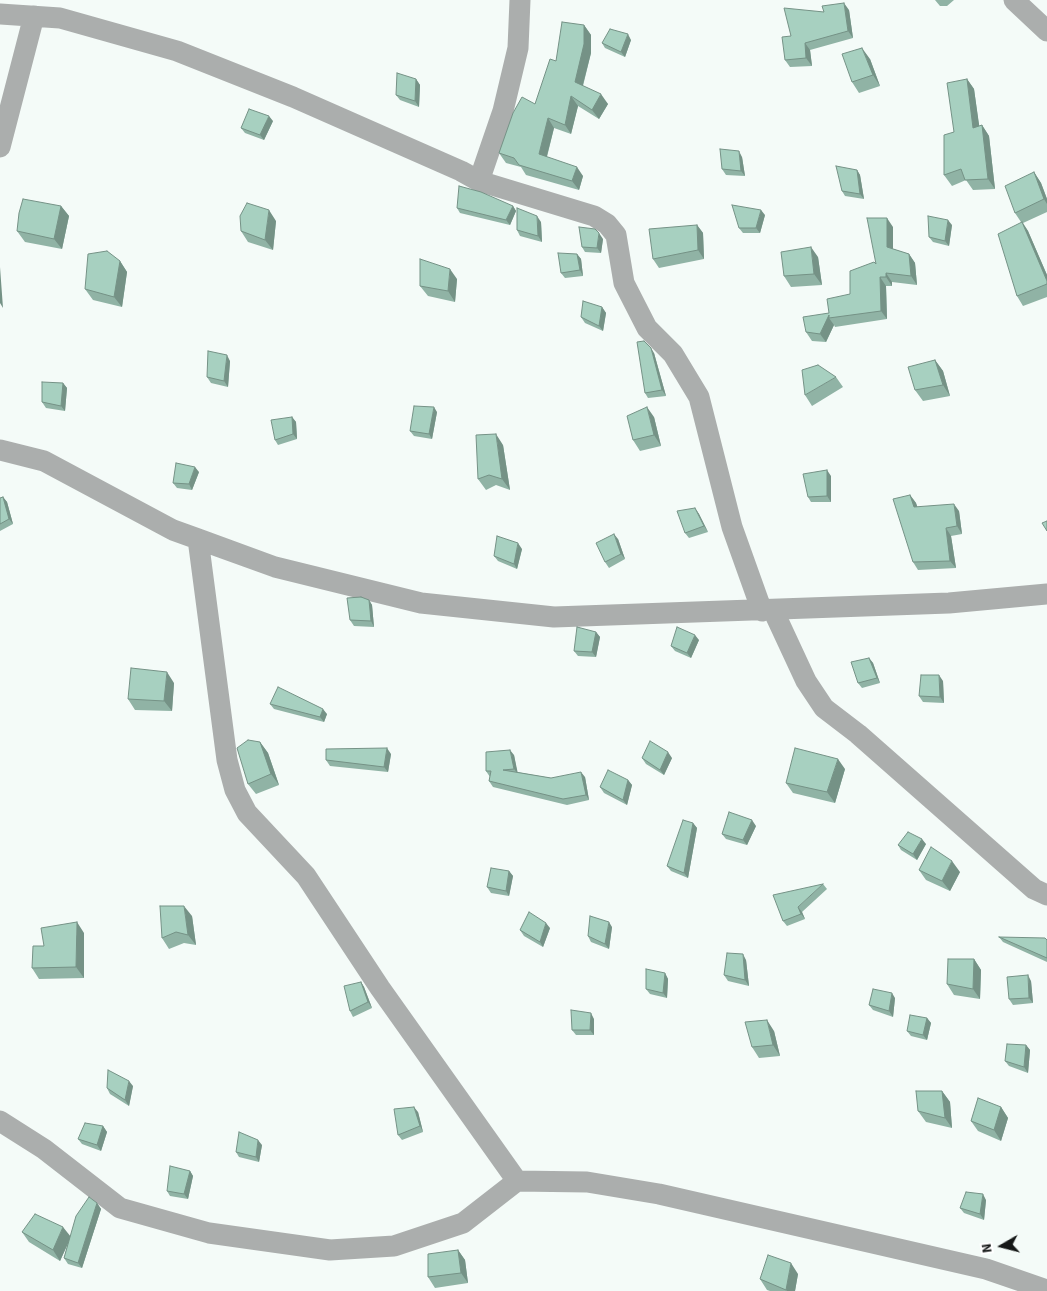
<!DOCTYPE html>
<html>
<head>
<meta charset="utf-8">
<style>
  body { margin:0 }
  #map { position:relative; width:1047px; height:1291px; overflow:hidden; background:#f4fbf8; font-family:"Source Sans 3",sans-serif }
  canvas { display:block }
  .north { position:absolute; left:977px; top:1221px; width:50px; height:50px; -webkit-text-stroke:4px #fff; paint-order:stroke; rotate:262deg; font-size:14px; font-weight:700; line-height:20px; text-align:center; color:#151817 }
  .north::after { content:''; display:block; margin:auto; width:18px; height:22px; background:#151817; clip-path:polygon(50% 0,100% 100%,50% 72%,0 100%) }
</style>
</head>
<body>
<div id="map">
<canvas width="1047" height="1291"></canvas>
<div class="north">N</div>
</div>
<script>
const c = document.querySelector('canvas').getContext('2d');
c.lineJoin = 'round';
const toPath = rows => new Path2D(rows.map(r => 'M' + r).join(''));
function trace(path, color, width, dash) { c.strokeStyle = color; c.lineWidth = width; c.lineCap = dash ? 'butt' : 'round'; c.setLineDash(dash || []); c.stroke(path); }
function paint(path, color) { c.fillStyle = color; c.fill(path, 'evenodd'); }
trace(toPath([
  [1014,0,1047,31],
  [0,14,60,18,177,51,293,97,461,171,479,181,594,216,607,224,616,235,624,283,647,328,673,354,699,397,732,527,762,611],
  [0,147,34,16],
  [479,181,503,111,518,48,520,0],
  [0,450,44,461,173,530,198,539,275,567,421,603,554,617,949,603,1047,594],
  [198,539,227,760,235,790,247,813,306,876,380,988,517,1181],
  [773,610,806,681,824,708,858,734,1034,889,1047,895],
  [0,1121,44,1149,120,1208,209,1233,330,1250,394,1246,463,1223,517,1181,587,1182,659,1194,986,1269,1047,1290]
]), '#abaead', 21);
paint(toPath([
  [935,0,954,0,947,6,940,6],
  [849,10,853,38,810,50,812,66,790,67,785,60,791,36,824,12],
  [584,25,591,35,591,53,583,86,608,104,599,119,578,106,571,134,554,128,547,157,583,176,579,190,526,175,521,167,506,163,499,153,535,104,556,61],
  [631,40,625,57,605,48,602,43],
  [870,59,880,86,859,93,852,82],
  [416,79,420,85,419,107,400,100,396,95],
  [967,79,974,89,979,126,982,125,989,136,995,189,973,190,966,180,952,186,944,175],
  [273,121,264,140,245,133,241,128],
  [742,157,745,176,726,175,722,169],
  [857,170,860,175,864,199,845,196,842,191],
  [1034,172,1041,183,1047,199,1047,212,1023,223,1028,231,1047,275,1047,297,1023,306,1017,296,1021,222,1015,213],
  [61,206,69,216,62,249,25,242,17,231],
  [513,206,516,211,510,225,460,213,457,208],
  [765,215,760,233,743,233,739,228],
  [276,221,273,250,248,242,241,231],
  [541,222,542,242,520,236,517,230],
  [697,225,703,233,704,259,659,268,653,259],
  [952,225,949,246,933,242,929,237],
  [893,227,893,249,909,254,915,263,917,285,892,282,892,286,886,286,887,319,835,327,834,325,826,342,812,341,806,332,829,313,850,294,876,264],
  [603,239,601,253,585,252,582,247],
  [577,254,581,259,583,276,565,278,561,273],
  [818,257,822,285,791,287,784,276],
  [120,261,127,272,122,307,93,300,85,289],
  [457,279,455,302,428,296,420,286],
  [602,307,606,313,603,331,585,323,581,317],
  [654,353,666,396,648,398,645,393],
  [935,360,943,371,950,396,923,401,915,390],
  [230,361,228,387,211,383,207,377],
  [836,377,843,387,812,406,805,395],
  [63,383,67,388,65,411,46,408,42,402],
  [437,412,432,439,414,436,410,431],
  [292,417,296,422,297,439,278,445,275,440],
  [654,417,661,446,640,451,633,440],
  [503,445,510,490,496,485,486,490,478,479],
  [199,472,192,490,177,488,173,483],
  [831,476,831,502,811,502,808,497],
  [910,495,916,503,917,507,959,511,962,534,951,536,956,568,918,570,913,562],
  [3,497,7,502,13,524,0,531,0,498],
  [695,508,699,514,708,532,689,538,685,533],
  [618,539,625,559,609,568,605,562],
  [522,549,517,569,498,561,494,556],
  [369,600,372,605,374,627,354,626,350,620],
  [596,632,600,637,596,657,578,656,574,651],
  [699,640,691,658,675,651,671,646],
  [869,658,873,663,880,683,862,688,858,683],
  [943,681,944,703,923,702,919,696],
  [174,683,172,711,135,710,128,699],
  [270,704,327,714,324,722,274,709],
  [260,742,268,753,279,785,256,794,248,784],
  [391,754,388,772,330,766,326,760],
  [514,755,517,772,551,778,585,777,589,800,567,805,493,787,489,781,490,777,486,771],
  [642,758,672,758,664,775,646,764],
  [845,769,835,803,793,793,786,783],
  [628,780,632,785,627,805,604,793,600,787],
  [693,823,697,828,688,878,671,871,667,866],
  [756,826,747,845,726,839,722,834],
  [926,844,917,860,901,850,898,845],
  [919,870,960,872,950,891,926,880],
  [509,871,513,876,509,896,491,893,487,887],
  [823,884,827,889,802,912,805,919,787,926,783,921],
  [192,916,196,945,184,943,169,949,162,938],
  [612,927,609,949,591,942,588,936],
  [550,928,543,947,524,936,520,930],
  [84,933,84,978,39,979,32,968,44,946],
  [999,937,1047,940,1047,962,1003,942],
  [974,959,981,970,980,999,954,995,947,984],
  [746,960,749,986,728,981,724,975],
  [665,973,668,979,667,998,650,994,646,989],
  [1031,981,1033,1003,1013,1005,1009,999],
  [361,982,364,987,372,1008,353,1017,350,1011],
  [895,998,893,1017,873,1010,869,1005],
  [927,1018,931,1023,927,1040,911,1036,907,1031],
  [594,1019,594,1035,576,1035,572,1030],
  [774,1031,780,1056,759,1058,752,1047],
  [1026,1045,1030,1050,1028,1073,1009,1066,1005,1061],
  [133,1086,129,1106,110,1094,107,1088],
  [942,1091,950,1102,952,1128,926,1122,918,1111],
  [1001,1107,1008,1118,1001,1141,978,1131,971,1121],
  [418,1112,423,1132,402,1140,398,1135],
  [103,1126,107,1132,101,1151,82,1144,78,1139],
  [262,1145,259,1162,239,1157,236,1152],
  [190,1171,193,1176,188,1199,170,1196,167,1191],
  [986,1200,984,1220,964,1213,960,1208],
  [97,1203,101,1209,82,1268,68,1264,64,1258,68,1243,60,1261,29,1242,22,1232,70,1236],
  [458,1250,465,1260,468,1283,435,1288,428,1277],
  [798,1274,795,1291,770,1291,767,1290,760,1279]
]), '#90b3a5');
paint(toPath([
  [844,3,849,10,853,38,848,31],
  [584,25,591,35,591,53,581,92,575,82],
  [628,34,631,40,625,57,621,52],
  [805,43,810,50,812,66,806,58],
  [862,48,870,59,880,86,873,75],
  [416,79,420,85,419,107,415,101],
  [967,79,974,89,981,138,973,128],
  [601,94,608,104,599,119,592,110],
  [571,96,578,106,571,134,565,125],
  [269,116,273,121,264,140,260,135],
  [548,118,554,128,545,163,539,154],
  [982,125,989,136,995,189,988,179],
  [739,151,742,157,745,176,741,171],
  [577,167,583,176,579,190,572,181],
  [857,170,860,175,864,199,860,194],
  [1034,172,1041,183,1047,199,1047,204,1044,199],
  [61,206,69,216,62,249,54,239],
  [513,206,516,211,510,225,506,220],
  [269,210,276,221,273,250,265,240],
  [761,210,765,215,760,233,756,228],
  [537,216,541,222,542,242,538,236],
  [887,218,893,227,893,255,887,247],
  [948,220,952,225,949,246,945,241],
  [1022,222,1028,231,1047,275,1047,281],
  [697,225,703,233,704,259,698,250],
  [599,233,603,239,601,253,597,248],
  [811,247,818,257,822,285,814,274],
  [577,254,581,259,583,276,580,270],
  [909,254,915,263,917,285,911,276],
  [120,261,127,272,122,307,114,297],
  [0,267,3,308,0,303],
  [450,269,457,279,455,302,448,291],
  [886,273,892,282,892,286,886,277],
  [880,277,886,286,887,319,881,311],
  [602,307,606,313,603,331,599,326],
  [829,315,829,318,834,325,826,342,820,334],
  [651,348,654,353,666,396,662,390],
  [227,355,230,361,228,387,224,381],
  [935,360,943,371,950,396,943,385],
  [63,383,67,388,65,411,61,406],
  [434,407,437,412,432,439,429,434],
  [647,407,654,417,661,446,654,435],
  [292,417,296,422,297,439,293,434],
  [496,434,503,445,510,490,502,479],
  [195,467,199,472,192,490,189,484],
  [827,470,831,476,831,502,827,496],
  [910,495,916,503,920,514,914,507],
  [3,497,7,502,13,524,9,519],
  [954,504,959,511,962,534,957,526],
  [695,508,699,514,708,532,704,526],
  [946,528,951,536,956,568,950,561],
  [614,534,618,539,625,559,621,554],
  [518,543,522,549,517,569,514,564],
  [369,600,372,605,374,627,371,621],
  [596,632,600,637,596,657,592,652],
  [695,635,699,640,691,658,687,653],
  [869,658,873,663,880,683,877,678],
  [167,672,174,683,172,711,164,701],
  [939,675,943,681,944,703,940,697],
  [323,709,327,714,324,722,320,717],
  [260,742,268,753,279,785,271,774],
  [387,748,391,754,388,772,384,767],
  [510,750,514,755,518,774,514,769],
  [668,752,672,758,664,775,660,770],
  [838,759,845,769,835,803,827,792],
  [581,772,585,777,589,800,586,795],
  [628,780,632,785,627,805,623,800],
  [752,820,756,826,747,845,743,840],
  [693,823,697,828,688,878,684,873],
  [922,839,926,844,917,860,913,854],
  [952,861,960,872,950,891,942,881],
  [509,871,513,876,509,896,506,891],
  [184,906,192,916,196,945,188,935],
  [798,907,802,912,805,919,801,914],
  [77,922,84,933,84,978,76,967],
  [609,922,612,927,609,949,605,944],
  [546,923,550,928,543,947,540,942],
  [743,954,746,960,749,986,745,980],
  [974,959,981,970,980,999,973,989],
  [665,973,668,979,667,998,663,993],
  [1028,975,1031,981,1033,1003,1029,998],
  [361,982,364,987,372,1008,368,1002],
  [892,993,895,998,893,1017,889,1011],
  [591,1013,594,1019,594,1035,590,1030],
  [927,1018,931,1023,927,1040,923,1035],
  [767,1020,774,1031,780,1056,773,1045],
  [1026,1045,1030,1050,1028,1073,1024,1067],
  [129,1081,133,1086,129,1106,125,1100],
  [942,1091,950,1102,952,1128,945,1118],
  [414,1107,418,1112,423,1132,420,1126],
  [1001,1107,1008,1118,1001,1141,994,1130],
  [103,1126,107,1132,101,1151,97,1145],
  [258,1140,262,1145,259,1162,256,1157],
  [190,1171,193,1176,188,1199,184,1194],
  [983,1194,986,1200,984,1220,980,1214],
  [97,1203,101,1209,82,1268,78,1263],
  [63,1227,71,1237,60,1261,53,1250],
  [458,1250,465,1260,468,1283,461,1273],
  [791,1263,798,1274,795,1291,787,1291,786,1290]
]), '#759286');
const building = toPath([
  [844,3,848,31,805,43,806,58,785,60,782,37,791,36,784,8,824,12,822,6,844,3],
  [562,22,584,25,584,44,575,82,601,94,592,110,571,96,565,125,548,118,539,154,577,167,572,181,519,165,514,158,499,153,513,113,522,97,535,104,550,59,556,61,562,22],
  [610,29,628,34,621,52,602,43,610,29],
  [862,48,873,75,852,82,842,54,862,48],
  [397,73,416,79,415,101,396,95,397,73],
  [967,79,973,128,982,125,988,179,965,180,961,169,944,175,944,135,954,132,947,83,967,79],
  [249,109,269,116,260,135,241,128,249,109],
  [720,149,739,151,741,171,722,169,720,149],
  [836,166,857,170,860,194,842,191,836,166],
  [1034,172,1044,199,1015,213,1005,186,1034,172],
  [459,186,481,192,513,206,506,220,457,208,459,186],
  [23,199,61,206,54,239,17,231,19,213,23,199],
  [247,203,269,210,265,240,241,231,240,216,247,203],
  [732,205,761,210,756,228,739,228,732,205],
  [517,208,537,216,538,236,517,230,517,208],
  [928,216,948,220,945,241,929,237,928,216],
  [867,218,887,218,887,247,909,254,911,276,886,273,886,277,880,277,881,311,829,318,829,315,820,334,806,332,803,317,829,313,827,299,850,294,850,271,874,262,876,264,867,218],
  [1022,222,1047,281,1047,284,1017,296,998,234,1022,222],
  [697,225,698,250,653,259,649,229,697,225],
  [579,227,595,229,599,233,597,248,582,247,579,227],
  [811,247,814,274,784,276,781,252,811,247],
  [107,251,120,261,114,297,85,289,88,254,107,251],
  [558,253,577,254,580,270,561,273,558,253],
  [420,259,450,269,448,291,420,286,420,259],
  [583,301,602,307,599,326,581,317,583,301],
  [644,341,651,348,662,390,645,393,637,342,644,341],
  [208,351,227,355,224,381,207,377,208,351],
  [935,360,943,385,915,390,908,367,935,360],
  [818,365,836,377,805,395,802,370,818,365],
  [42,382,63,383,61,406,42,402,42,382],
  [414,406,434,407,429,434,410,431,414,406],
  [647,407,654,435,633,440,627,416,647,407],
  [292,417,293,434,275,440,271,420,292,417],
  [496,434,502,479,489,475,478,479,476,435,496,434],
  [176,463,195,467,189,484,173,483,176,463],
  [827,470,827,496,808,497,803,474,827,470],
  [910,495,914,507,954,504,957,526,946,528,950,561,913,562,893,499,910,495],
  [3,497,9,519,0,524,0,498,3,497],
  [695,508,704,526,685,533,677,511,695,508],
  [1047,521,1047,531,1042,523,1047,521],
  [614,534,621,554,605,562,596,543,614,534],
  [497,536,518,543,514,564,494,556,497,536],
  [361,597,369,600,371,621,350,620,347,598,361,597],
  [577,627,596,632,592,652,574,651,577,627],
  [677,627,695,635,687,653,671,646,677,627],
  [869,658,877,678,858,683,851,662,869,658],
  [131,668,167,672,164,701,128,699,131,668],
  [921,675,939,675,940,697,919,696,921,675],
  [278,687,323,709,320,717,270,704,278,687],
  [248,740,260,742,271,774,248,784,237,748,248,740],
  [650,741,668,752,660,770,642,758,650,741],
  [387,748,384,767,326,760,326,749,387,748],
  [795,748,838,759,827,792,786,783,795,748],
  [510,750,514,769,503,770,551,778,581,772,586,795,563,799,489,781,491,771,486,771,486,752,510,750],
  [608,770,628,780,623,800,600,787,608,770],
  [729,812,752,820,743,840,722,834,729,812],
  [683,820,693,823,684,873,667,866,683,820],
  [908,832,922,839,913,854,898,845,908,832],
  [931,847,952,861,942,881,919,870,931,847],
  [491,868,509,871,506,891,487,887,491,868],
  [823,884,798,907,801,914,783,921,773,895,823,884],
  [160,906,184,906,188,935,176,932,162,938,160,906],
  [529,912,546,923,540,942,520,930,529,912],
  [590,916,609,922,605,944,588,936,590,916],
  [77,922,76,967,32,968,33,946,44,946,41,928,77,922],
  [999,937,1045,938,1047,940,1047,958,999,937],
  [727,953,743,954,745,980,724,975,727,953],
  [948,959,974,959,973,989,947,984,948,959],
  [646,969,665,973,663,993,646,989,646,969],
  [1028,975,1029,998,1009,999,1007,977,1028,975],
  [361,982,368,1002,350,1011,344,986,361,982],
  [873,989,892,993,889,1011,869,1005,873,989],
  [571,1010,591,1013,590,1030,572,1030,571,1010],
  [910,1015,927,1018,923,1035,907,1031,910,1015],
  [767,1020,773,1045,752,1047,745,1022,767,1020],
  [1007,1044,1026,1045,1024,1067,1005,1061,1007,1044],
  [108,1070,129,1081,125,1100,107,1088,108,1070],
  [916,1091,942,1091,945,1118,918,1111,916,1091],
  [978,1098,1001,1107,994,1130,971,1121,978,1098],
  [414,1107,420,1126,398,1135,394,1109,414,1107],
  [85,1123,103,1126,97,1145,78,1139,85,1123],
  [239,1132,258,1140,256,1157,236,1152,239,1132],
  [170,1166,190,1171,184,1194,167,1191,170,1166],
  [966,1192,983,1194,980,1214,960,1208,966,1192],
  [89,1197,97,1203,78,1263,64,1258,76,1216,89,1197],
  [35,1214,63,1227,53,1250,22,1232,35,1214],
  [458,1250,461,1273,428,1277,428,1254,458,1250],
  [768,1255,791,1263,786,1290,760,1279,768,1255]
]);
paint(building, '#a7d0c0');
trace(building, '#759286', 1);
</script>
</body>
</html>
